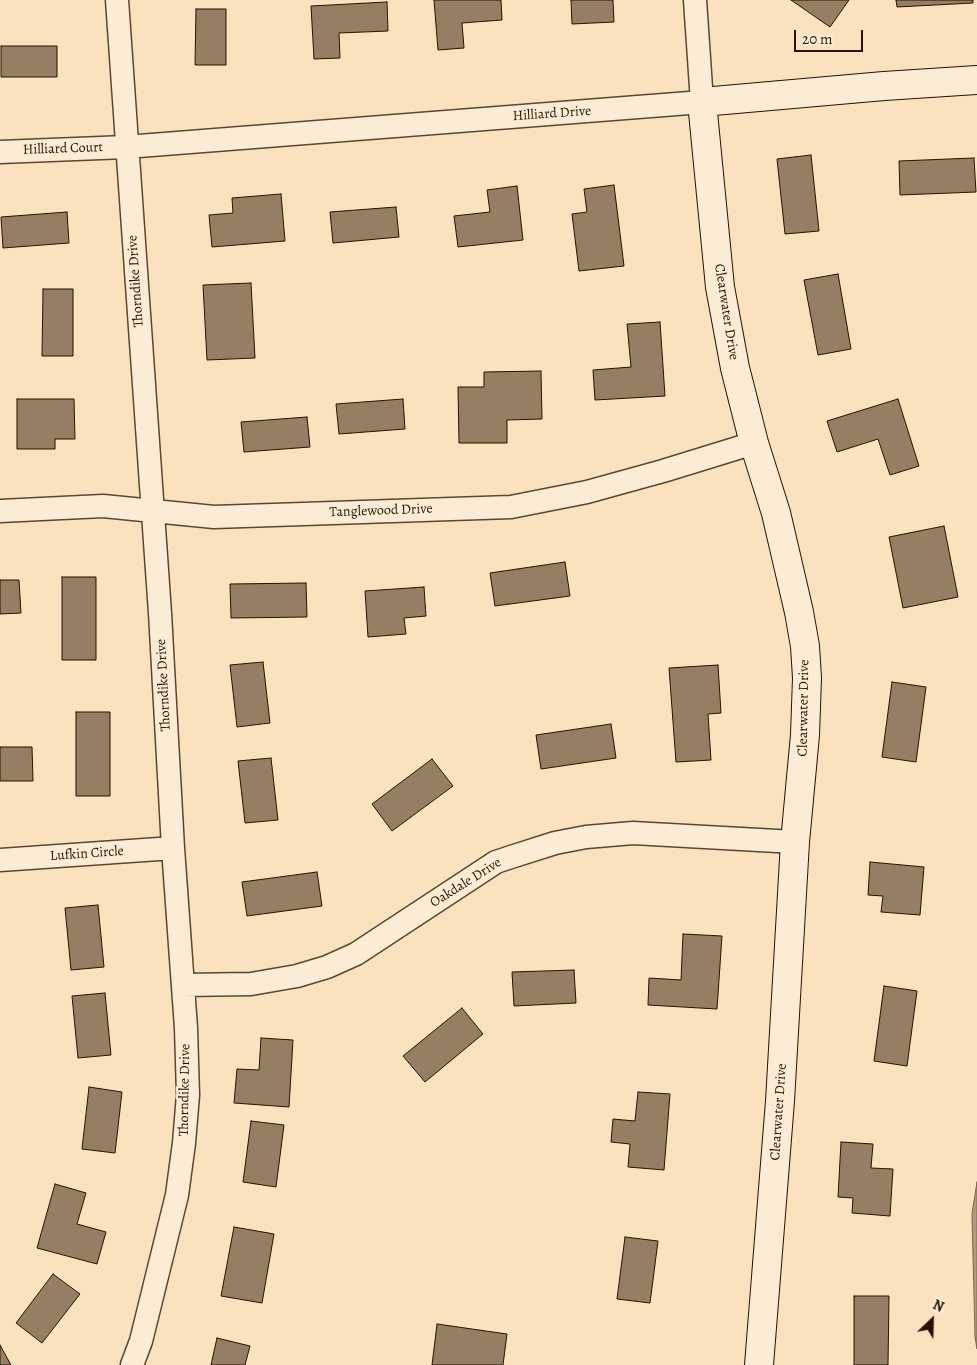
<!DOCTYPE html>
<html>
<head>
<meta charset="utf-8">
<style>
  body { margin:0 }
  #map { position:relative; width:977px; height:1365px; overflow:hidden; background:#fbe2be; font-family:Alegreya,serif }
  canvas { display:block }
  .north { position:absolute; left:907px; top:1295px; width:50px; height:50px; -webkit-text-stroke:4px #fcecd5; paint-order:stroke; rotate:24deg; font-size:14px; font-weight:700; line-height:20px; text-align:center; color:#251300 }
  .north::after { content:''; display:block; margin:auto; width:18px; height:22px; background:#251300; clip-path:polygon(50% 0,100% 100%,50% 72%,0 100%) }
  .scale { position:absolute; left:794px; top:30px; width:69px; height:22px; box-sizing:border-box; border:2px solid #251300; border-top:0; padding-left:6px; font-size:15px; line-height:18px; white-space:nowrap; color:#251300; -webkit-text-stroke:4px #fcecd5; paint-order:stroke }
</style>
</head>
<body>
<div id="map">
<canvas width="977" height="1365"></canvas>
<div class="north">N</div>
<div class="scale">20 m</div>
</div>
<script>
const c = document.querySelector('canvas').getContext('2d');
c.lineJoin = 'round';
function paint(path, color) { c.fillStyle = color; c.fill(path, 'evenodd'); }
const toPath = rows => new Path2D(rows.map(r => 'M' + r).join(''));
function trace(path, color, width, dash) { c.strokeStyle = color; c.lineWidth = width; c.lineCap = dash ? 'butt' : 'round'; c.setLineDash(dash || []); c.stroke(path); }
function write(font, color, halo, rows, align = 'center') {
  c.font = font + ' Alegreya,serif'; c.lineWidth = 5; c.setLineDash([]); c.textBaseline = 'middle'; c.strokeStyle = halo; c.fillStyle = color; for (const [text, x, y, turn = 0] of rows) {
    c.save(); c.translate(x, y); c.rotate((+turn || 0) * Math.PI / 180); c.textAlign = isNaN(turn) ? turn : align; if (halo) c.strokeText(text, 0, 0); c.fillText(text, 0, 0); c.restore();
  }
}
const water = toPath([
  [977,1182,977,1349,975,1337,972,1214,977,1182]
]);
paint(water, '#b29c7d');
trace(water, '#7a654b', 1);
const building = toPath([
  [434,0,501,0,502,20,462,23,464,48,438,50,434,0],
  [571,0,613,0,614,22,572,24,571,0],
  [791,0,849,0,830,27,791,0],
  [896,0,973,0,973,3,897,7,896,0],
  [387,2,388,31,339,33,340,58,314,59,311,6,387,2],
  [196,9,226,9,226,65,195,65,196,9],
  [1,46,57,46,57,77,1,77,1,46],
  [811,155,819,231,785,234,777,159,811,155],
  [974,158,976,192,900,195,899,161,974,158],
  [614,185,624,266,579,271,572,214,587,212,584,189,614,185],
  [517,186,523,240,458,247,454,216,490,212,487,190,517,186],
  [281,194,285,241,212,247,209,215,233,213,232,198,281,194],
  [396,207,399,237,333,243,330,212,396,207],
  [67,212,69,243,3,248,1,217,67,212],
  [838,274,851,349,818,355,804,280,838,274],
  [251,283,255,358,207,360,203,285,251,283],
  [43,289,73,289,73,356,42,356,43,289],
  [660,322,665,396,595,400,593,370,631,367,627,324,660,322],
  [541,371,542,419,507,420,507,443,459,443,458,387,484,387,484,372,541,371],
  [17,399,74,399,75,439,55,439,55,449,17,449,17,399],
  [403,399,405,429,339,434,336,404,403,399],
  [898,399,919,466,890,475,878,439,837,452,827,421,898,399],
  [307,417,310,447,244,452,241,422,307,417],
  [944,526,958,597,903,608,889,537,944,526],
  [565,562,570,596,495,606,490,573,565,562],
  [62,577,96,577,96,660,62,660,62,577],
  [0,580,19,580,21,613,0,614,0,580],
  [306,583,307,617,231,618,230,584,306,583],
  [424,587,426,616,404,618,406,634,368,637,365,591,424,587],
  [263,662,270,723,237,727,230,665,263,662],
  [718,665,721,713,708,714,711,760,676,762,669,668,718,665],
  [892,682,926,687,916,762,882,757,892,682],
  [76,712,110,712,110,796,76,796,76,712],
  [611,724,616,758,541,769,536,735,611,724],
  [0,747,32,747,33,781,0,781,0,747],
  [271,758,278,820,245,823,238,761,271,758],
  [432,759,453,786,392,831,372,804,432,759],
  [870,862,924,867,920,915,881,912,883,896,868,895,870,862],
  [317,872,322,906,247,916,242,882,317,872],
  [98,905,104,967,71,970,65,908,98,905],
  [683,934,722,936,717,1009,648,1005,649,978,681,980,683,934],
  [574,970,576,1003,514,1006,512,972,574,970],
  [884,986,917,991,907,1066,874,1061,884,986],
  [105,993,111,1055,78,1058,72,996,105,993],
  [462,1008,483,1034,425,1082,403,1056,462,1008],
  [261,1038,293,1040,289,1107,234,1103,237,1069,259,1070,261,1038],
  [89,1087,122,1092,115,1153,82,1149,89,1087],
  [638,1092,670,1094,664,1170,628,1167,630,1144,611,1142,613,1119,635,1121,638,1092],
  [251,1121,284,1125,276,1187,243,1182,251,1121],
  [841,1142,873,1144,871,1168,893,1169,890,1216,852,1213,853,1198,838,1197,841,1142],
  [55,1184,86,1193,77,1224,106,1232,97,1264,37,1248,55,1184],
  [234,1227,274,1234,262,1303,221,1296,234,1227],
  [625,1237,658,1241,650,1303,617,1299,625,1237],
  [53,1274,80,1294,42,1343,16,1323,53,1274],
  [854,1296,889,1296,888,1365,854,1365,854,1296],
  [437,1324,507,1334,503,1365,432,1365,437,1324],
  [217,1338,250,1346,245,1365,211,1365,217,1338],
  [0,1345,11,1365,0,1365,0,1345]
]);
paint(building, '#947f63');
trace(building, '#251300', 1);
const street = toPath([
  [117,0,160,613,173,848,186,1028,188,1095,184,1143,177,1195,141,1341,132,1365],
  [0,152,126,147,702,102,695,0],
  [0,511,103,506,214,517,511,507,587,492,663,471,754,443],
  [0,860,173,848],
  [183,985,251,984,297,976,327,967,356,954,496,862,511,857,555,843,586,837,633,833,795,842]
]);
const secondary = toPath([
  [759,1365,780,1101,795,842,805,735,807,678,805,646,799,612,776,513,754,443,735,368,720,287,702,102,884,86,977,80]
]);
trace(street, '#5a4730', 25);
trace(secondary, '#251300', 30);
trace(street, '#fcecd5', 22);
trace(secondary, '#fcecd5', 28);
write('14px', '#251300', '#fcecd5', [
  ["Hilliard Drive",552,114,-4],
  ["Hilliard Court",63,149,-2],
  ["Thorndike Drive",136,281,-94],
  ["Clearwater Drive",726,312,81],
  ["Tanglewood Drive",381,511,-2],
  ["Thorndike Drive",164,685,-93],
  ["Clearwater Drive",804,708,-89],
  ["Lufkin Circle",87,854,-4],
  ["Oakdale Drive",466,883,-32],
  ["Thorndike Drive",185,1090,-89],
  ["Clearwater Drive",779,1112,-86]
]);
</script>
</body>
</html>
